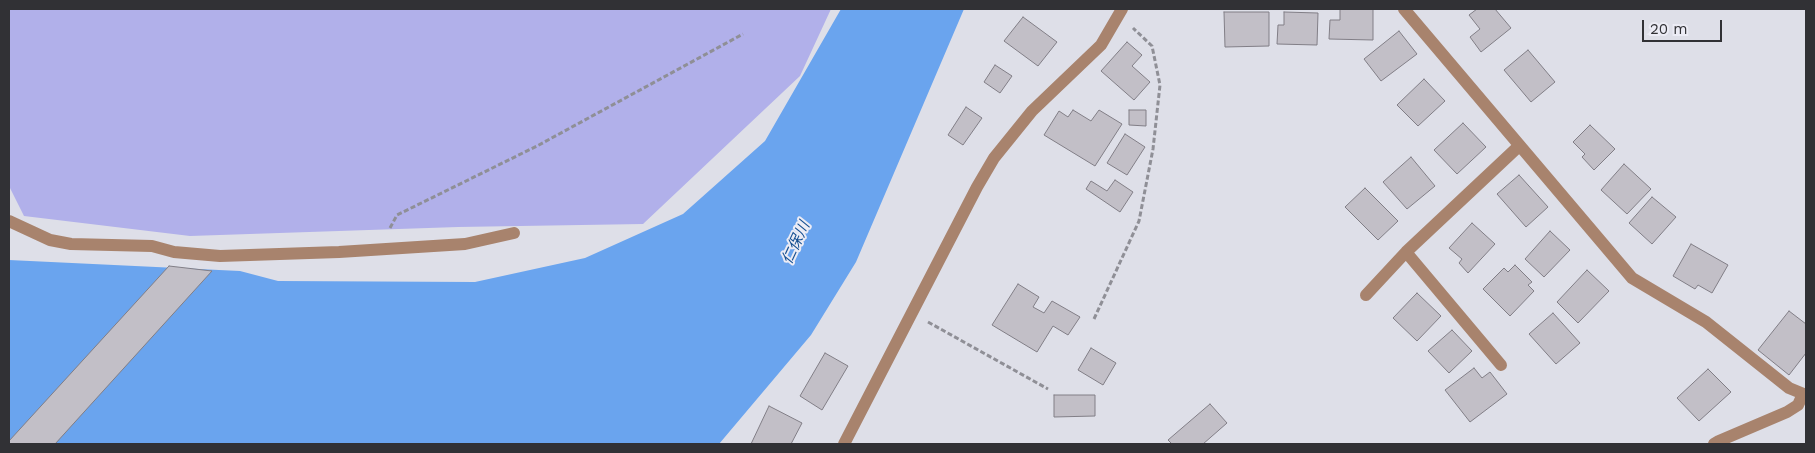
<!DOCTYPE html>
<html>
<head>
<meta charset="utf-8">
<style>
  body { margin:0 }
  #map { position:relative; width:1815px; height:453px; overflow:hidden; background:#dedfe8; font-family:"Work Sans",sans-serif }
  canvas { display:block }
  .frame { position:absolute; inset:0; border:10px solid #313135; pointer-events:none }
  .scale { position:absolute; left:1642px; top:20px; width:80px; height:22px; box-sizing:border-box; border:2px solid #313135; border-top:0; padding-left:6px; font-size:15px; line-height:18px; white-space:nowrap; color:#313135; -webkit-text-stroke:4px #ececf5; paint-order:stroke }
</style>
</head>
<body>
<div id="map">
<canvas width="1815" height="453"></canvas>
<div class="frame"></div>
<div class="scale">20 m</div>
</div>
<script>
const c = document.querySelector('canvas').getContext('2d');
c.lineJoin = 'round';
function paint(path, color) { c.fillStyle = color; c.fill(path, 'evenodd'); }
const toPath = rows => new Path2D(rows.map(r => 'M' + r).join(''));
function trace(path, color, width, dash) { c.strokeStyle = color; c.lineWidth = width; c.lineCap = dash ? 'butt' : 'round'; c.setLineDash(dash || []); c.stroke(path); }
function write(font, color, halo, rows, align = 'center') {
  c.font = font + ' "Work Sans","Noto Sans JP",sans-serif'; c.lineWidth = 4; c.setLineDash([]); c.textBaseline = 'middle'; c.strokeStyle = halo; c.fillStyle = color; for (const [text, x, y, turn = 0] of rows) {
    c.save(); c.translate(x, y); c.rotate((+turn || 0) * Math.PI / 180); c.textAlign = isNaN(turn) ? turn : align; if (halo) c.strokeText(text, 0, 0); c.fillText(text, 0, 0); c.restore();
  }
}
paint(toPath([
  [9,9,831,9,800,76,643,224,458,227,190,236,24,216,9,186]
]), '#b1b0ea');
paint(toPath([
  [841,9,964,9,856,262,811,335,719,444,9,444,9,260,240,271,278,281,475,282,585,258,683,214,765,141]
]), '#6aa4ee');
const building = toPath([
  [1340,9,1373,9,1373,40,1329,39,1330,20,1340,20,1340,9],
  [1477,9,1495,9,1511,28,1481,52,1470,37,1480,29,1469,15,1477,9],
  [1224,12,1269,12,1269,46,1225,47,1224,12],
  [1284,12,1318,13,1317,45,1277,44,1278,25,1284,25,1284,12],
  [1023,17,1057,42,1038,66,1004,41,1023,17],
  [1399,31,1417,54,1381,81,1364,59,1399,31],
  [1127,42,1142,55,1132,66,1150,82,1134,100,1101,71,1127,42],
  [1528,50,1555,82,1531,102,1504,70,1528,50],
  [995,65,1012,76,1000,93,984,82,995,65],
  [1424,79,1445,101,1418,126,1397,105,1424,79],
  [966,107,982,118,963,145,948,135,966,107],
  [1073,110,1091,121,1099,110,1122,124,1095,166,1044,135,1059,111,1068,117,1073,110],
  [1129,110,1146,110,1146,126,1129,125,1129,110],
  [1463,123,1486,147,1457,174,1434,150,1463,123],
  [1590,125,1615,149,1594,170,1582,157,1585,154,1573,142,1590,125],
  [1125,134,1145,147,1127,175,1107,163,1125,134],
  [1411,157,1435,186,1407,209,1383,182,1411,157],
  [1624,164,1651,189,1627,214,1601,190,1624,164],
  [1519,175,1548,207,1526,227,1497,194,1519,175],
  [1115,180,1133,192,1120,212,1086,189,1091,181,1107,191,1115,180],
  [1365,188,1398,221,1378,240,1345,207,1365,188],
  [1652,197,1676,217,1652,244,1629,223,1652,197],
  [1472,223,1495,244,1468,273,1459,263,1462,259,1449,248,1472,223],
  [1550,231,1570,250,1544,277,1525,259,1550,231],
  [1691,244,1728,265,1712,293,1698,285,1695,289,1673,276,1691,244],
  [1515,265,1532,282,1528,285,1534,291,1510,316,1483,289,1504,268,1508,272,1515,265],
  [169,266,212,271,55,444,9,444,9,441,169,266],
  [1587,270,1609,291,1578,323,1557,302,1587,270],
  [1018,284,1039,297,1033,307,1044,313,1052,301,1080,317,1068,335,1053,326,1037,352,992,325,1018,284],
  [1417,293,1441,316,1417,341,1393,318,1417,293],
  [1789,311,1806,324,1806,353,1789,375,1758,350,1789,311],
  [1553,313,1580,343,1556,364,1529,334,1553,313],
  [1452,330,1472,351,1449,373,1428,351,1452,330],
  [1091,348,1116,363,1103,385,1078,370,1091,348],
  [825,353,848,366,822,410,800,396,825,353],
  [1474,368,1482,378,1490,372,1507,394,1470,422,1445,390,1474,368],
  [1708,369,1731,392,1699,421,1677,398,1708,369],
  [1054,395,1095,395,1095,416,1054,417,1054,395],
  [1210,404,1227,423,1203,444,1172,444,1168,440,1210,404],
  [769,406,802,423,791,444,751,444,769,406]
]);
paint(building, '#c2bfc7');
trace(building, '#817e86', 1);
trace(toPath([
  [390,228,397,215,537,146,743,34],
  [1094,319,1139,221,1153,149,1160,85,1152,46,1133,28],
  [928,322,1048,389]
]), '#8f8f96', 3, [5, 2.5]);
trace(toPath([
  [1404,9,1632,278,1706,322,1789,388,1806,395],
  [9,221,50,240,71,244,152,246,174,252,220,256,339,252,465,244,514,233],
  [1406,252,1501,365],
  [1366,295,1406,252,1519,146],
  [844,444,977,187,994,158,1032,111,1101,45,1122,9],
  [1714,444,1719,441,1787,412,1798,405,1803,394]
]), '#a8836d', 12);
write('italic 15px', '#165092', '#ececf5', [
  ["仁保川",796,243,-65]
]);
</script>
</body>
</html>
